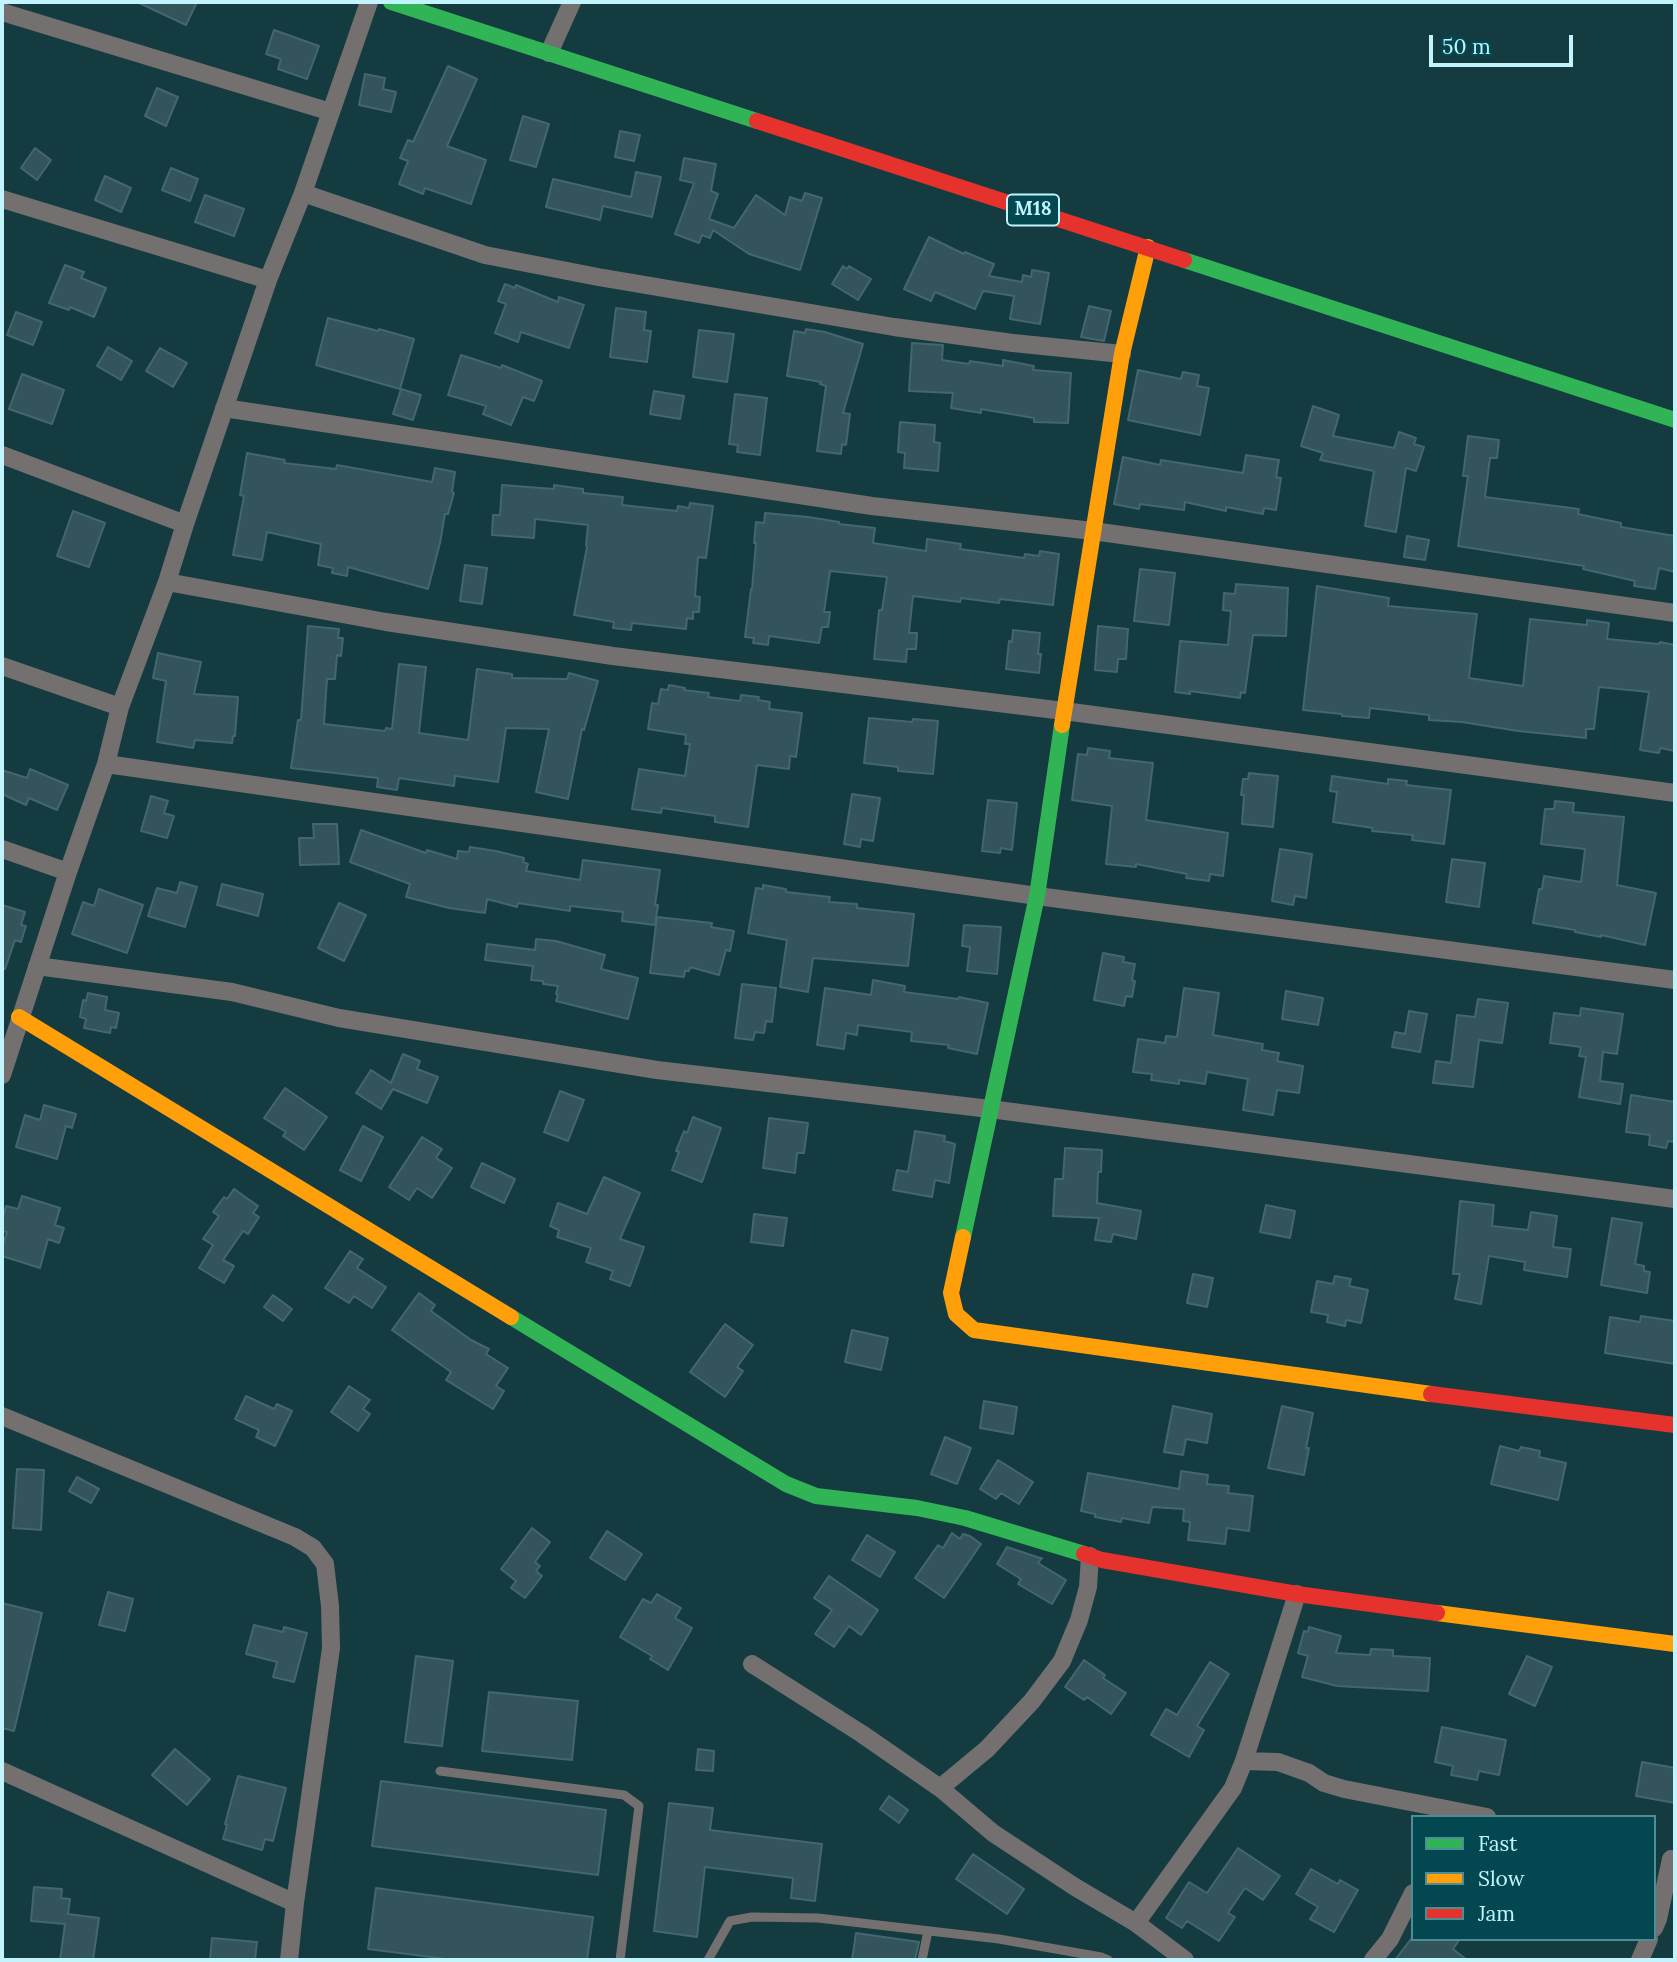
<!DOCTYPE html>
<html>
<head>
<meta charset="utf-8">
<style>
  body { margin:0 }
  #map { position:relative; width:1677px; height:1962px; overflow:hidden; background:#143b40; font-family:Lora,serif }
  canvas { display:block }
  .frame { position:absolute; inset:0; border:4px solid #c2f4fd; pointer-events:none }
  .legend { position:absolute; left:1411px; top:1815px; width:245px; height:126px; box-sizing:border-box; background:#034851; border:2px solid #4f8d96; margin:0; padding:9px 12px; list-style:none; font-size:21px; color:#c2f4fd }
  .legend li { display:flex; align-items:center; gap:14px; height:35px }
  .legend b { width:35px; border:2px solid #4f8d96 }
  .scale { position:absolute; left:1429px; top:35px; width:144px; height:32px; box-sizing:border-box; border:4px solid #c2f4fd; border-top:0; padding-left:9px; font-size:21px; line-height:24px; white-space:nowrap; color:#c2f4fd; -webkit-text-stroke:5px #034851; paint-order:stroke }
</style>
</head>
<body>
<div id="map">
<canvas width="1677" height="1962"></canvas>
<div class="frame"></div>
<ul class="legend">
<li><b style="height:9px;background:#30b455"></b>Fast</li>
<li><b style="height:9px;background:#ff9f0a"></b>Slow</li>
<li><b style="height:9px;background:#e5322d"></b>Jam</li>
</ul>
<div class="scale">50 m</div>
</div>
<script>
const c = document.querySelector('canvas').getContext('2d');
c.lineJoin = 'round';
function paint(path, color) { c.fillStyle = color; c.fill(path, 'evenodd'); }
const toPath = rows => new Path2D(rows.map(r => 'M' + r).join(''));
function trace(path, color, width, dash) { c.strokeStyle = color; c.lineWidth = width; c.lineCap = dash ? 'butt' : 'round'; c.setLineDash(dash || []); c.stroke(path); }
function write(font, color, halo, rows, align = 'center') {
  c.font = font + ' Lora,serif'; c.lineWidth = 5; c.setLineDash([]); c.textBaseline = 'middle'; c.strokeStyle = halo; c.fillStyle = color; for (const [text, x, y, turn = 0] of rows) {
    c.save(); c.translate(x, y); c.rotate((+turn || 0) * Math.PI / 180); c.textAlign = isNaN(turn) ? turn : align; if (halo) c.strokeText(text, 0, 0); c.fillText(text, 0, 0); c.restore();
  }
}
const building = toPath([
  [137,2,197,2,186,25,137,2],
  [274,30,319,46,307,79,278,69,281,59,266,54,274,30],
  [448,66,477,79,447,146,486,160,471,204,425,188,423,194,399,184,408,161,400,158,408,140,413,142,448,66],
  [365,74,385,78,383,89,396,92,391,112,359,105,365,74],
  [157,88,178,97,166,126,145,116,157,88],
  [523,116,549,124,536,167,510,160,523,116],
  [620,131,640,135,634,161,615,157,620,131],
  [35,148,51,160,37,180,21,168,35,148],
  [684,158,716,164,711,191,718,194,709,219,734,228,756,195,785,215,790,197,802,201,805,193,822,198,800,270,749,254,713,230,710,238,702,235,699,243,675,234,694,183,680,180,684,158],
  [171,168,198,179,190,201,162,190,171,168],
  [636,172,661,177,652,217,603,206,600,220,546,207,553,179,631,197,636,172],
  [105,176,131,188,121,212,95,200,105,176],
  [205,195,244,209,234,236,195,222,205,195],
  [929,237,964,254,965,252,994,264,989,276,1022,282,1023,275,1031,277,1032,270,1049,273,1040,324,1010,319,1014,296,983,291,975,309,935,292,931,301,904,289,929,237],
  [65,265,84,272,81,278,106,288,94,317,70,307,69,310,49,303,65,265],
  [843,266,847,269,849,266,871,279,858,300,832,284,843,266],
  [505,284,515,288,516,285,558,302,559,297,584,305,569,348,521,332,518,342,495,333,506,304,498,301,505,284],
  [1089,306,1111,311,1104,341,1081,337,1089,306],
  [616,308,646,312,644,330,651,331,647,362,610,357,616,308],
  [16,312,42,322,33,345,7,335,16,312],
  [328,318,378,331,379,329,414,339,400,389,316,365,328,318],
  [806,329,825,332,863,344,843,413,850,414,846,445,842,444,841,454,817,451,826,386,820,384,821,382,787,376,794,331,805,333,806,329],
  [699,330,734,334,727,382,693,377,699,330],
  [912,343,943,345,942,360,969,364,970,361,1003,366,1003,360,1034,366,1033,370,1071,373,1068,423,1034,422,1034,418,981,409,981,413,951,408,953,393,909,391,912,343],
  [108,347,132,361,121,380,97,366,108,347],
  [160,348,187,363,173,387,146,371,160,348],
  [461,355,501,368,502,365,542,381,534,401,523,397,511,425,483,414,486,406,448,395,461,355],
  [1138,370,1181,379,1183,372,1199,375,1197,386,1209,388,1200,435,1128,420,1138,370],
  [22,374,64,390,52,424,9,409,22,374],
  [401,389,421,395,413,420,393,414,401,389],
  [654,391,684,396,680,419,650,414,654,391],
  [735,394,767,398,760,455,737,452,738,445,729,444,735,394],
  [1313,406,1339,415,1333,436,1394,448,1399,432,1416,438,1414,444,1424,447,1416,471,1406,468,1396,532,1365,526,1374,471,1320,460,1323,453,1301,446,1313,406],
  [900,422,935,425,934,442,940,443,938,471,904,468,905,453,898,452,900,422],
  [1468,436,1499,440,1497,458,1490,458,1485,497,1579,509,1578,514,1621,523,1621,527,1675,536,1675,572,1659,568,1655,589,1634,586,1635,581,1583,569,1584,566,1458,546,1468,476,1463,476,1468,436],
  [247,453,285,460,284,463,336,469,337,465,432,482,435,468,455,472,452,492,454,493,448,514,445,514,440,543,428,589,348,567,347,576,332,573,333,568,318,565,321,544,267,532,262,560,233,555,244,496,240,495,247,453],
  [1246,455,1279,460,1276,477,1281,478,1276,510,1264,508,1263,514,1226,507,1226,511,1185,502,1184,510,1140,504,1139,509,1114,504,1123,457,1160,465,1161,460,1243,473,1246,455],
  [502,485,554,489,554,485,583,489,583,493,623,497,622,505,677,511,678,506,689,508,690,503,713,506,706,558,698,557,695,596,700,597,699,612,693,612,693,619,687,618,686,629,632,623,631,630,613,628,614,622,574,615,587,547,586,546,588,525,535,519,534,538,492,535,493,515,500,515,502,485],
  [73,511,105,523,89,567,57,556,73,511],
  [765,513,808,517,839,522,839,524,875,528,873,543,926,551,927,539,961,544,960,549,1024,558,1025,554,1039,556,1040,551,1059,554,1053,605,1000,599,999,603,961,598,960,602,913,596,909,633,917,633,916,649,907,649,906,662,874,659,879,610,882,610,887,577,830,571,824,612,830,612,828,627,822,627,819,643,769,636,768,645,753,643,754,638,745,637,751,589,752,589,756,543,754,543,756,522,764,523,765,513],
  [1407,536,1429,540,1425,560,1404,557,1407,536],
  [465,565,487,568,482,604,460,601,465,565],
  [1140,569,1175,573,1169,625,1134,621,1140,569],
  [1236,584,1288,588,1286,636,1253,635,1245,693,1241,692,1240,698,1190,691,1190,694,1175,692,1180,641,1228,645,1231,611,1223,610,1224,593,1235,594,1236,584],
  [1317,586,1389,598,1388,606,1477,614,1469,678,1523,686,1530,619,1587,625,1587,620,1609,623,1607,639,1659,644,1660,642,1675,645,1675,751,1660,748,1659,753,1640,750,1649,692,1599,687,1594,729,1586,729,1586,738,1518,731,1462,722,1429,720,1429,715,1370,708,1369,718,1342,716,1342,714,1303,710,1317,586],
  [308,626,339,629,338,638,343,638,341,656,337,655,335,679,327,679,324,724,385,731,386,728,392,729,399,664,426,667,419,733,468,740,477,669,512,674,512,678,567,679,569,673,598,681,584,730,582,729,568,799,536,792,549,729,506,728,498,782,455,776,454,786,399,778,397,790,377,787,378,778,291,768,298,720,301,720,308,626],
  [1098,626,1128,629,1126,659,1118,659,1117,672,1095,670,1098,626],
  [1013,630,1040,633,1038,654,1041,654,1039,673,1006,669,1009,641,1012,642,1013,630],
  [158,653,201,662,194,694,238,697,235,736,233,736,232,743,195,740,193,748,157,742,166,681,153,678,158,653],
  [669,685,685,688,684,690,709,693,708,697,740,701,741,695,759,697,758,700,770,702,769,709,802,713,796,757,790,756,789,769,757,765,748,827,715,822,715,816,662,808,661,813,632,809,639,769,685,776,690,744,685,744,686,735,648,729,652,703,658,704,661,689,668,690,669,685],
  [869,718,912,722,913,719,938,721,933,774,898,771,898,767,864,763,869,718],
  [1088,748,1110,751,1109,758,1153,763,1146,820,1228,833,1223,876,1210,874,1209,881,1186,878,1187,874,1136,864,1136,867,1106,864,1112,806,1072,800,1078,754,1087,755,1088,748],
  [30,769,68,785,57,810,29,798,26,805,2,794,2,770,27,778,30,769],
  [1249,773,1278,776,1273,827,1242,824,1244,795,1241,795,1243,779,1248,779,1249,773],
  [1332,776,1388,784,1388,779,1407,781,1406,785,1451,790,1444,844,1412,840,1413,835,1372,831,1373,828,1333,822,1337,792,1330,791,1332,776],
  [852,794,880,798,873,841,861,839,860,847,844,844,852,794],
  [151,796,168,801,164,813,174,816,167,838,141,831,151,796],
  [988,800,1017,803,1012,850,1001,848,1000,853,982,851,988,800],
  [1555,801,1574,803,1573,812,1624,817,1617,885,1656,893,1645,945,1601,935,1601,937,1575,932,1575,930,1533,923,1539,889,1542,889,1544,876,1581,882,1585,849,1541,844,1545,809,1554,809,1555,801],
  [313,824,337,824,339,864,300,865,299,838,314,838,313,824],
  [361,830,426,853,427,850,457,859,458,851,469,852,470,847,496,851,524,858,523,862,528,864,526,871,580,880,583,860,660,870,655,905,658,905,655,925,622,921,623,912,570,906,570,911,518,903,517,907,487,899,485,913,449,908,406,897,410,884,350,862,361,830],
  [1280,849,1312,854,1306,898,1295,896,1293,905,1272,901,1280,849],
  [1452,859,1485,863,1479,907,1446,902,1452,859],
  [180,882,197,887,185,927,148,916,157,888,177,893,180,882],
  [222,884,263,894,258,916,217,905,222,884],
  [763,885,786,889,786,892,830,897,829,902,857,904,857,908,914,914,908,966,813,958,808,992,780,987,787,940,748,933,756,888,763,889,763,885],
  [99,889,143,905,127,953,72,934,83,902,94,906,99,889],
  [339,903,366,915,344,961,318,948,339,903],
  [2,905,25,912,21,925,26,926,21,942,15,940,5,969,2,969,2,905],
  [657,917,712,923,711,927,734,931,730,951,726,950,719,975,690,967,689,971,685,971,684,977,650,973,657,917],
  [964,925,1001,927,997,974,967,971,970,947,962,946,964,925],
  [536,939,556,941,605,955,601,969,638,978,628,1019,556,1001,558,995,556,994,558,986,543,984,543,981,531,980,533,966,485,960,487,944,535,950,536,939],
  [1103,953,1124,957,1123,962,1135,964,1132,980,1135,981,1132,997,1126,996,1124,1006,1094,1000,1103,953],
  [873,980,905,986,904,992,958,999,959,997,988,1003,977,1054,948,1048,949,1045,911,1041,912,1032,858,1025,857,1035,846,1033,844,1049,817,1045,825,988,871,995,873,980],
  [742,984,776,988,772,1022,766,1021,764,1033,755,1032,753,1040,735,1038,742,984],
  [1184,988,1219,993,1213,1035,1263,1044,1262,1050,1279,1053,1277,1061,1303,1066,1299,1093,1277,1090,1273,1115,1243,1110,1248,1079,1207,1072,1205,1084,1179,1080,1179,1084,1151,1080,1152,1074,1133,1072,1138,1039,1165,1043,1166,1036,1177,1037,1184,988],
  [1286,991,1323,998,1318,1025,1282,1019,1286,991],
  [88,993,107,997,105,1010,119,1013,116,1028,111,1027,110,1033,84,1028,86,1019,80,1017,83,1000,86,1001,88,993],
  [1478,999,1508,1003,1502,1043,1479,1040,1473,1087,1433,1083,1436,1061,1451,1063,1457,1015,1475,1017,1478,999],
  [1581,1008,1623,1014,1617,1054,1603,1052,1600,1081,1623,1084,1620,1104,1579,1097,1586,1057,1579,1056,1581,1047,1550,1043,1554,1013,1580,1016,1581,1008],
  [1409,1011,1427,1014,1420,1052,1392,1047,1395,1032,1405,1034,1409,1011],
  [403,1054,420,1061,417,1069,438,1077,427,1103,393,1089,381,1109,356,1093,371,1070,391,1083,403,1054],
  [285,1088,327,1117,304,1150,283,1136,286,1132,264,1118,285,1088],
  [560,1091,584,1100,568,1141,544,1132,560,1091],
  [1631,1095,1675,1102,1675,1142,1668,1141,1666,1148,1649,1145,1650,1135,1626,1132,1631,1095],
  [44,1105,76,1114,72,1128,66,1126,57,1159,16,1147,25,1115,40,1120,44,1105],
  [693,1117,721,1128,702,1182,672,1170,679,1152,676,1151,684,1131,687,1133,693,1117],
  [769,1118,808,1123,804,1153,797,1153,795,1173,763,1168,769,1118],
  [363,1126,383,1137,361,1181,340,1170,363,1126],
  [915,1131,945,1136,944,1141,955,1144,949,1183,935,1180,932,1197,893,1190,897,1170,908,1172,915,1131],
  [422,1137,442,1149,436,1158,452,1168,432,1198,417,1188,409,1200,389,1187,422,1137],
  [1065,1148,1102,1150,1101,1172,1098,1172,1097,1203,1141,1211,1136,1239,1113,1234,1111,1242,1095,1240,1099,1218,1053,1216,1055,1179,1063,1179,1065,1148],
  [482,1163,515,1179,504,1203,471,1187,482,1163],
  [604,1177,640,1193,620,1239,644,1247,630,1286,610,1279,613,1271,586,1262,591,1248,557,1237,559,1230,550,1226,558,1203,587,1214,604,1177],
  [234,1189,258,1206,253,1213,259,1217,248,1234,243,1231,223,1260,234,1266,224,1283,199,1268,213,1245,203,1239,219,1216,213,1212,224,1197,227,1199,234,1189],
  [22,1196,60,1208,55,1225,64,1228,59,1243,48,1239,40,1268,2,1256,2,1248,7,1232,2,1231,2,1221,6,1206,18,1209,22,1196],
  [1460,1201,1494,1205,1492,1226,1528,1230,1531,1212,1557,1216,1553,1247,1571,1249,1567,1277,1524,1270,1525,1262,1489,1256,1481,1304,1455,1299,1460,1274,1453,1274,1460,1201],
  [1266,1205,1295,1211,1290,1238,1260,1232,1266,1205],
  [754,1214,787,1218,783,1246,751,1242,754,1214],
  [1612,1218,1642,1223,1635,1264,1644,1266,1644,1271,1650,1272,1647,1293,1601,1285,1612,1218],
  [350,1251,363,1259,357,1268,386,1287,372,1308,354,1296,349,1303,325,1288,350,1251],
  [1193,1274,1213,1278,1207,1307,1187,1303,1193,1274],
  [1335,1276,1351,1279,1349,1286,1368,1290,1361,1323,1346,1320,1345,1326,1327,1322,1328,1315,1311,1312,1317,1281,1333,1284,1335,1276],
  [419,1293,435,1305,431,1311,471,1340,489,1349,486,1354,508,1368,496,1386,504,1391,493,1409,446,1380,451,1372,392,1330,419,1293],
  [273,1295,292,1309,283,1321,264,1307,273,1295],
  [1641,1316,1675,1321,1675,1364,1605,1353,1610,1317,1640,1322,1641,1316],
  [725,1324,753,1345,737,1367,743,1371,725,1397,690,1372,725,1324],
  [852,1330,888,1338,881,1370,845,1362,852,1330],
  [349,1386,370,1400,363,1409,370,1414,358,1431,331,1412,349,1386],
  [246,1396,274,1409,277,1404,292,1411,275,1446,256,1437,259,1430,235,1419,246,1396],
  [984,1401,1017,1407,1013,1434,980,1428,984,1401],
  [1173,1406,1212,1414,1207,1443,1186,1439,1183,1455,1164,1452,1173,1406],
  [1282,1406,1313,1413,1306,1448,1309,1448,1304,1475,1268,1468,1282,1406],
  [945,1437,971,1448,957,1484,931,1474,945,1437],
  [1500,1446,1519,1451,1521,1447,1540,1451,1539,1457,1566,1463,1558,1500,1491,1484,1500,1446],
  [998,1460,1033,1482,1019,1504,1001,1493,996,1499,980,1489,998,1460],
  [17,1469,44,1470,41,1530,13,1528,17,1469],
  [1181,1471,1208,1475,1207,1484,1229,1486,1228,1493,1253,1496,1249,1531,1227,1528,1225,1544,1188,1540,1190,1522,1183,1521,1184,1509,1152,1507,1149,1523,1122,1518,1121,1522,1095,1517,1095,1514,1081,1511,1088,1473,1179,1489,1181,1471],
  [77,1477,99,1489,91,1503,69,1491,77,1477],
  [532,1528,550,1542,535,1562,540,1566,536,1571,542,1576,525,1598,511,1588,516,1581,501,1569,532,1528],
  [607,1531,642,1554,625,1580,590,1558,607,1531],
  [952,1533,960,1539,963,1534,970,1536,981,1544,944,1598,915,1578,938,1545,943,1548,952,1533],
  [867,1535,895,1552,880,1577,852,1560,867,1535],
  [1007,1547,1040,1558,1042,1558,1038,1563,1066,1580,1052,1604,1018,1584,1021,1579,997,1564,1007,1547],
  [829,1576,878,1610,861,1635,849,1626,834,1647,815,1634,832,1610,814,1598,829,1576],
  [108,1592,133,1599,125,1631,99,1625,108,1592],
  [657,1594,681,1608,675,1618,692,1628,668,1670,650,1659,652,1656,620,1637,643,1599,651,1603,657,1594],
  [2,1603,42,1613,14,1731,2,1728,2,1603],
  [254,1625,283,1632,284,1627,307,1633,294,1682,273,1677,277,1662,246,1654,254,1625],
  [1309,1627,1341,1636,1336,1653,1370,1655,1371,1649,1393,1650,1393,1656,1430,1658,1428,1691,1337,1686,1302,1677,1308,1656,1298,1653,1304,1631,1308,1632,1309,1627],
  [416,1656,453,1661,442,1746,405,1742,416,1656],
  [1527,1656,1552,1667,1535,1706,1509,1694,1527,1656],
  [1084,1660,1105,1675,1103,1678,1126,1693,1111,1714,1087,1697,1084,1700,1065,1687,1084,1660],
  [1210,1662,1229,1674,1197,1726,1204,1730,1189,1757,1151,1735,1166,1709,1177,1715,1210,1662],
  [489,1692,578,1701,572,1760,482,1751,489,1692],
  [1442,1727,1506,1740,1499,1775,1479,1771,1477,1780,1451,1775,1453,1766,1435,1762,1442,1727],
  [175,1749,210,1779,187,1805,152,1775,175,1749],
  [698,1749,714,1751,713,1771,696,1770,698,1749],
  [1642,1762,1675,1768,1675,1803,1636,1796,1642,1762],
  [238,1776,286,1788,273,1841,265,1839,262,1850,223,1839,227,1825,225,1824,238,1776],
  [381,1781,606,1810,598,1875,372,1846,381,1781],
  [889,1796,908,1810,899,1823,880,1809,889,1796],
  [669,1803,713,1808,710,1830,822,1844,815,1901,791,1898,793,1878,705,1867,697,1937,654,1931,669,1803],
  [1238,1848,1280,1876,1263,1900,1245,1888,1228,1913,1235,1917,1219,1941,1187,1921,1182,1928,1166,1918,1189,1882,1207,1893,1238,1848],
  [973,1854,1024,1889,1007,1914,956,1879,973,1854],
  [1311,1869,1338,1884,1340,1880,1358,1890,1334,1932,1310,1919,1318,1907,1296,1894,1311,1869],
  [34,1887,62,1889,61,1898,70,1899,68,1914,99,1918,93,1960,60,1960,65,1924,31,1921,34,1887],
  [376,1888,593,1917,587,1960,454,1960,368,1949,376,1888],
  [856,1933,919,1942,915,1960,852,1960,856,1933],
  [212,1938,257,1942,255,1960,210,1960,212,1938],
  [1411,1939,1460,1939,1453,1949,1467,1960,1395,1960,1411,1939]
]);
paint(building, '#34545c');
trace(building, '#436670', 2);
trace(toPath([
  [440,1771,624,1795,639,1806,620,1960],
  [708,1960,730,1921,752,1917,818,1918,999,1939,1101,1957,1108,1960],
  [922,1960,928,1931]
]), '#73706f', 9);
trace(toPath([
  [2,12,331,112],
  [549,53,572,2],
  [303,193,485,255,598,277,894,327,1013,343,1122,354],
  [2,199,268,280],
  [224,408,872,506,1093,531,1675,613],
  [2,455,185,524],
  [167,582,386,622,613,656,1064,711,1675,793],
  [2,666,120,707],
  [106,764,1037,896,1675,980],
  [2,849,68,872],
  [37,966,232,992,339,1018,657,1070,990,1109,1675,1199],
  [2,1075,68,872,106,764,120,707,167,582,185,524,268,280,303,193,369,2],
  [2,1416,295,1537,313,1548,325,1564,330,1606,331,1648,295,1903,289,1960],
  [1297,1594,1244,1761,1278,1762,1309,1773,1324,1783,1344,1789,1487,1817],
  [752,1664,862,1734,940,1788,993,1833,1075,1887,1136,1923],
  [2,1771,295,1903],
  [940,1788,987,1749,1032,1701,1062,1661,1079,1620,1088,1587,1090,1556],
  [1654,1928,1658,1919,1671,1859],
  [1185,1960,1136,1923,1233,1788,1244,1761],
  [1373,1960,1390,1939,1413,1893],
  [1640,1960,1649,1939]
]), '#73706f', 18);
trace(toPath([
  [391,2,757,121],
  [1184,260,1675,420],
  [963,1237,1037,896,1062,725],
  [511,1317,786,1484,816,1496,917,1508,965,1518,1084,1554]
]), '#30b455', 16);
trace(toPath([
  [1062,725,1122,354,1148,247],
  [19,1017,511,1317],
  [963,1237,951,1293,956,1314,974,1330,1431,1394],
  [1437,1613,1675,1644]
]), '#ff9f0a', 16);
trace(toPath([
  [757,121,1184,260],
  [1431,1394,1675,1425],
  [1084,1554,1102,1560,1297,1594,1437,1613]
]), '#e5322d', 16);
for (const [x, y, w] of [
  [1033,210,52]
]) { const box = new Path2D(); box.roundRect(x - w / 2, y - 15.5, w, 31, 5); c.fillStyle = '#034851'; c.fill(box); trace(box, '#c2f4fd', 2); }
write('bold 19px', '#c2f4fd', null, [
  ["M18",1033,210]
]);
</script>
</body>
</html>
